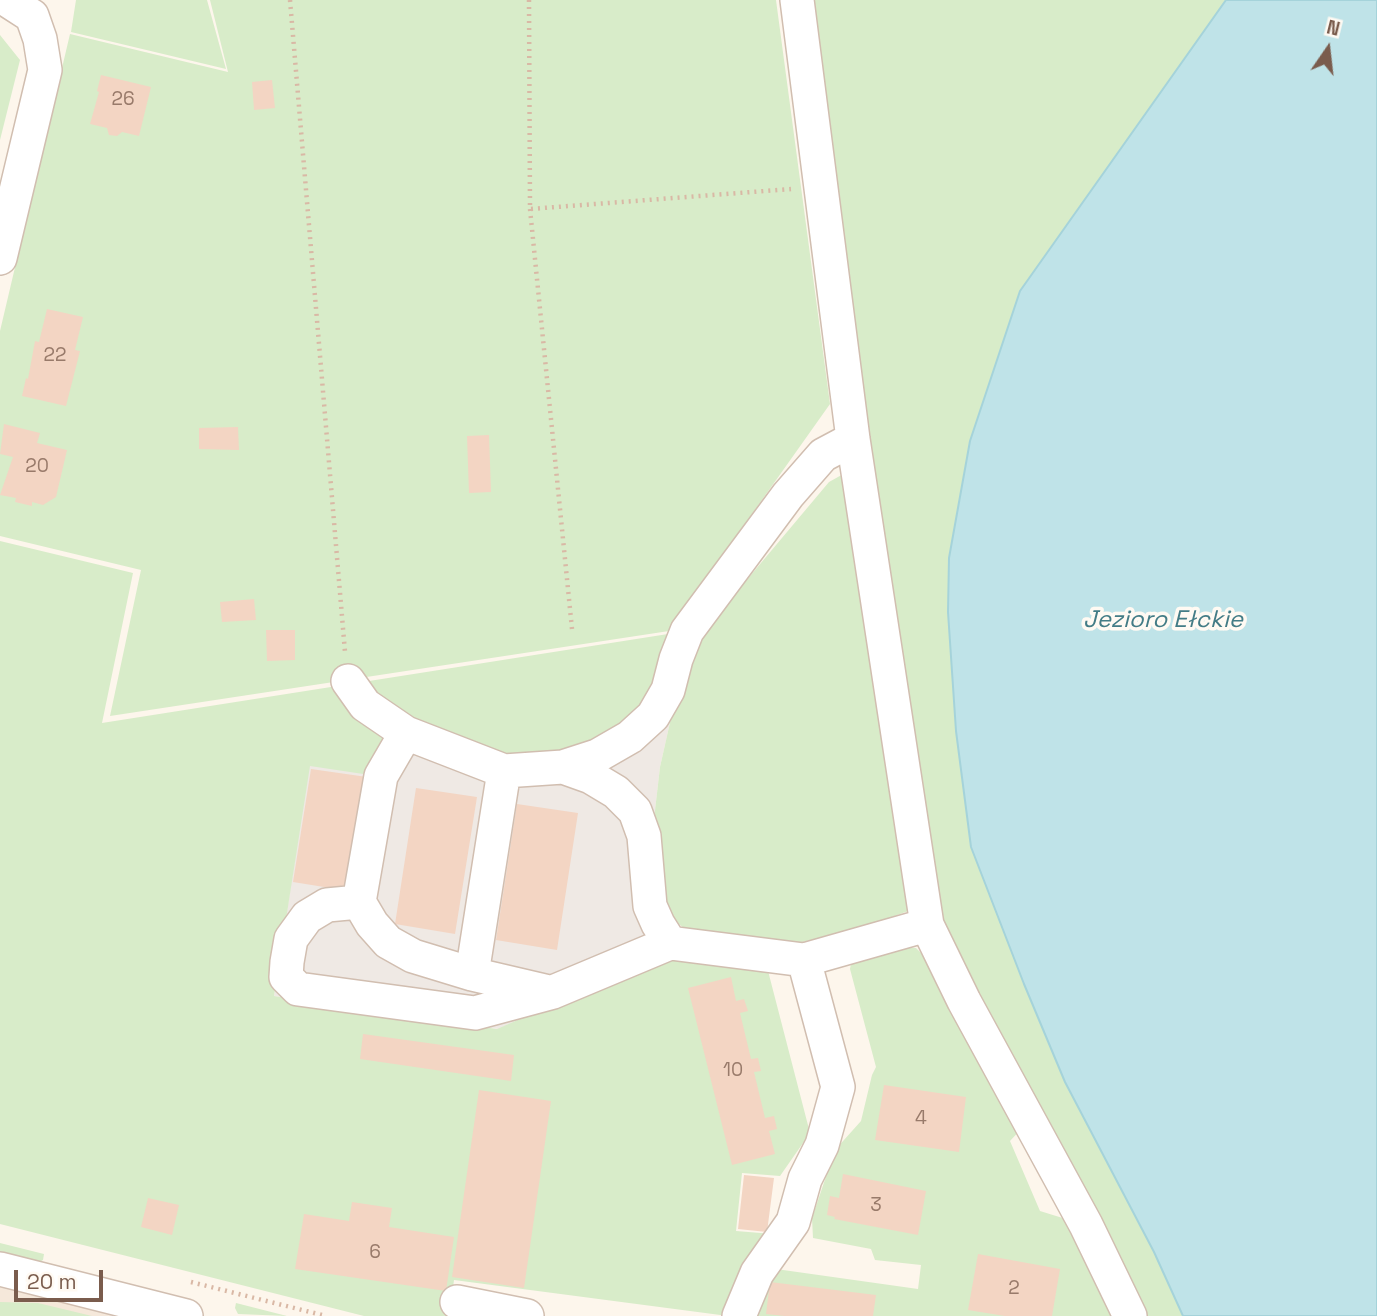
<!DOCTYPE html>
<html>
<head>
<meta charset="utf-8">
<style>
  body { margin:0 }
  #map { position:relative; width:1377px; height:1316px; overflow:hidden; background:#fdf6ec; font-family:"Space Grotesk",sans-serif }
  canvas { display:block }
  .north { position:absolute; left:1293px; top:14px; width:70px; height:70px; -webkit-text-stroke:5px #fffaf3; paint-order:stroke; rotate:14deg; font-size:19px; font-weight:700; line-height:28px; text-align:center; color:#7a5c4d }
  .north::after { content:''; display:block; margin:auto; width:24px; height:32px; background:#7a5c4d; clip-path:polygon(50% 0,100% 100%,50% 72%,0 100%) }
  .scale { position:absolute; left:14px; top:1270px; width:89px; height:32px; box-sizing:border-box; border:4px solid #7a5c4d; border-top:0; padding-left:9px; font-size:21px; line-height:24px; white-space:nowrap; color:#7a5c4d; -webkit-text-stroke:5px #fffaf3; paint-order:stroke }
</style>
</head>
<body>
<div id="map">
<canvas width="1377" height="1316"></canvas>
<div class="north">N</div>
<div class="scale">20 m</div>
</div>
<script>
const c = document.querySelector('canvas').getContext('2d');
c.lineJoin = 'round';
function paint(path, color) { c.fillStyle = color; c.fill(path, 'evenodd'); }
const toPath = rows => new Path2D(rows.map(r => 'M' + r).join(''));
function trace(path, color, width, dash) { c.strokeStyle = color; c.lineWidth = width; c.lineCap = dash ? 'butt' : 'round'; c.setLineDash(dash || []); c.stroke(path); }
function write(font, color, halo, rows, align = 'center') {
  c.font = font + ' "Space Grotesk",sans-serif'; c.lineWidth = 7; c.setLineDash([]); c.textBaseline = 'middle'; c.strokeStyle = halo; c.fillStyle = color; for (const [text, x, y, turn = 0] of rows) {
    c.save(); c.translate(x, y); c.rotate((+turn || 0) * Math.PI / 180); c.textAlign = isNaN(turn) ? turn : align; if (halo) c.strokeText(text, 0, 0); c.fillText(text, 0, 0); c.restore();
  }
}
paint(toPath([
  [0,1283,132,1316,0,1316]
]), '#f5e8da');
paint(toPath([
  [407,717,671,718,660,767,654,819,673,920,607,981,498,1029,274,996,309,766]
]), '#efe9e4');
paint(toPath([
  [76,0,207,0,226,69,71,32],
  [210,0,776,0,830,404,669,631,110,716,141,570,0,536,0,331,70,34,228,72],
  [812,0,1226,0,1020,291,985,398,1220,1316,1145,1316,911,910,853,931,797,943,691,933,673,920,662,903,654,819,660,767,671,718,693,650,729,601,829,482,872,458],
  [0,35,20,60,0,140],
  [0,541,133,573,102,723,668,634,663,659,647,707,608,735,562,753,500,756,407,717,370,775,310,766,274,996,497,1029,607,981,671,958,767,967,810,1133,780,1176,742,1173,736,1231,773,1234,728,1316,454,1280,449,1316,364,1316,0,1224],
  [896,947,916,948,936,968,1024,1126,1010,1141,1040,1211,1069,1220,1117,1316,749,1316,776,1269,918,1289,921,1265,875,1260,871,1249,813,1238,812,1218,835,1150,861,1121,872,1075,876,1067,850,969,852,959],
  [0,1243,44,1254,43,1260,38,1263,0,1254],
  [0,1302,38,1303,92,1316,0,1316],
  [236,1303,287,1316,238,1314,235,1308]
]), '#d8ecc9');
const water = toPath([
  [1226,0,1377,0,1377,1316,1183,1316,1154,1252,1065,1082,1024,984,971,847,956,731,948,612,949,558,970,441,1020,291,1226,0]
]);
paint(water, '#bfe3e8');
trace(water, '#a5d3da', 2);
paint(toPath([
  [101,75,151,87,139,136,122,132,117,136,109,135,107,128,90,124,99,92,97,91],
  [272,80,275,108,254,110,252,82],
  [47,309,83,317,75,350,80,351,66,406,22,396,26,378,28,379,35,341,39,342],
  [4,424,40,433,37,443,67,450,56,497,43,505,32,502,32,506,15,502,16,498,0,495,13,457,0,454],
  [238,427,239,450,199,449,199,428],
  [489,435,491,492,469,493,467,436],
  [254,599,256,620,222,622,220,602],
  [266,630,295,630,295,660,267,661],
  [311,769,367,777,349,891,293,882],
  [416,788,477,797,455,934,395,924],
  [517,804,578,813,557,950,496,940],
  [731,977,736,1001,744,999,748,1011,740,1013,751,1059,758,1058,761,1071,754,1072,765,1118,774,1116,777,1129,769,1131,775,1154,732,1165,688,988],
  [363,1034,514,1055,511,1081,360,1059],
  [884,1085,966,1097,959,1152,875,1140],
  [479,1090,551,1101,524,1288,452,1277],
  [843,1174,926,1191,918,1235,834,1219,835,1217,827,1215,830,1196,839,1198],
  [744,1175,774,1178,767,1232,738,1229],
  [148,1198,179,1205,172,1235,141,1227],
  [352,1202,392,1208,389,1227,454,1237,446,1291,295,1269,304,1214,349,1221],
  [978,1254,1060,1269,1052,1316,1005,1316,968,1310],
  [770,1282,876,1295,873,1316,785,1316,766,1314]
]), '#f3d5c3');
const minor = toPath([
  [797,0,853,439,927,925,964,1001,1086,1225,1130,1316],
  [0,258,45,70,40,39,32,16,7,0],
  [348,681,365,705,406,733,504,771,563,767,591,777,616,792,635,811,644,836,650,906,658,924,670,943,804,960],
  [406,733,381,776,359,902,372,924,388,942,413,956,472,974,549,992],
  [563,767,597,756,630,737,653,716,668,690,676,659,687,631,788,495,823,455,853,439],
  [359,902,327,905,307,917,291,939,287,962,286,977,298,989,475,1013,553,992,670,943],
  [472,974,504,771],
  [0,1269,186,1316],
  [457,1302,527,1316],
  [739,1316,757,1273,793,1222,805,1179,822,1145,838,1087,804,960,927,925]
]);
trace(minor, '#d1beb0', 36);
trace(toPath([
  [290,0,345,652],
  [529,0,530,209,791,189],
  [530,209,572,629],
  [191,1282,326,1316]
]), '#d9b8a5', 4.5, [2, 5]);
trace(minor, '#fff', 33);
write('19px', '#987a6a', null, [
  ["26",123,100],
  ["22",55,356],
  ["20",37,467],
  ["10",733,1071],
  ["4",921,1119],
  ["3",876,1206],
  ["6",375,1253],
  ["2",1014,1289]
]);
write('italic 24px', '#437c86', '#fffaf3', [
  ["Jezioro Ełckie",1163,620]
]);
</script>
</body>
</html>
